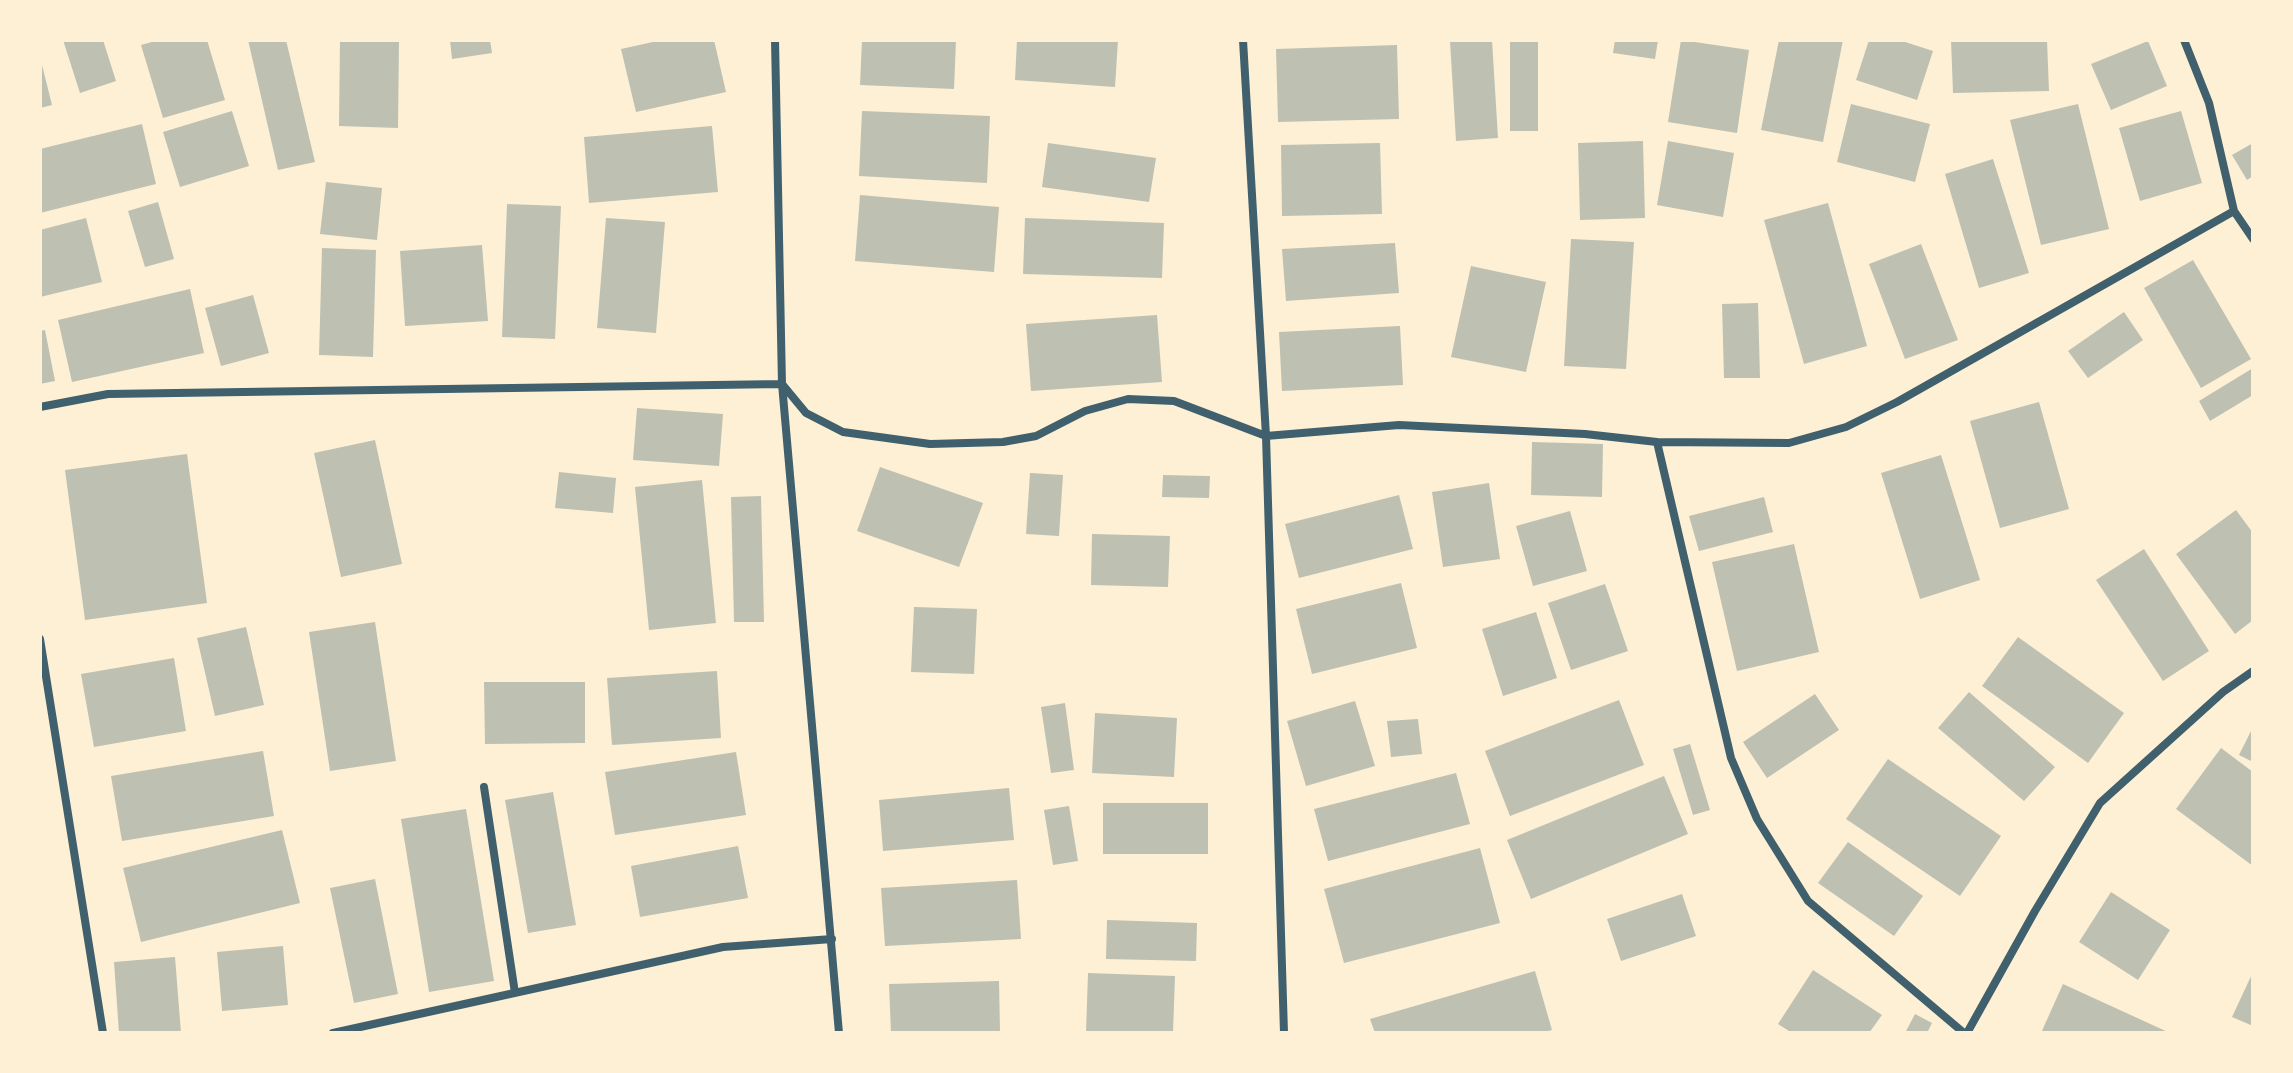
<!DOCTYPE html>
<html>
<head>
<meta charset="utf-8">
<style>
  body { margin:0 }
  #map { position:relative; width:2293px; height:1073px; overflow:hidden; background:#fdf0d5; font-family:Arial,sans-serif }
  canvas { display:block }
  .frame { position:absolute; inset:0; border:42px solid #fdf0d5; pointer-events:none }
</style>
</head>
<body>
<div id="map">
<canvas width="2293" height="1073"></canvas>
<div class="frame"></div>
</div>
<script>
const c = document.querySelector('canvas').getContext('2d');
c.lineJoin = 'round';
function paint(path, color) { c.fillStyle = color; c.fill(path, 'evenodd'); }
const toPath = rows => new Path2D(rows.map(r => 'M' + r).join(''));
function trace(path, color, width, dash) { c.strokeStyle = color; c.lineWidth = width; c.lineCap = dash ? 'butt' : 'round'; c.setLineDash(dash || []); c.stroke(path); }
paint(toPath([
  [63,40,103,40,116,81,80,93],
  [159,40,207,40,225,100,163,118,141,45],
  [248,40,286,40,315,162,278,170],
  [340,40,399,40,398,128,339,126],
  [450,40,490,40,492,53,452,59],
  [662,40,714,40,726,92,636,112,621,49],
  [862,40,956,40,954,89,860,85],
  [1017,40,1118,40,1115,87,1015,80],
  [1492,40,1498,138,1456,141,1450,41],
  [1510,40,1538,40,1538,131,1510,131],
  [1615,40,1658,40,1655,59,1613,53],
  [1681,40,1749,50,1737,133,1668,122],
  [1779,40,1843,40,1823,142,1761,130],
  [1869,40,1899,40,1933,51,1917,100,1856,80],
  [1951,40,2047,40,2049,91,1953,93],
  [2148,41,2167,86,2111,110,2091,64],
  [1397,45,1399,119,1278,122,1276,49],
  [40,57,52,105,40,108],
  [1851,104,1930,124,1915,182,1837,162],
  [2078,104,2109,229,2041,245,2010,120],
  [232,111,249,166,180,187,163,132],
  [862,111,990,116,987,183,859,176],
  [2181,111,2202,183,2140,201,2119,128],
  [142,124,156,184,40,213,40,149],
  [712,126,718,192,589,203,584,137],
  [1643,141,1645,218,1580,220,1578,143],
  [1668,141,1734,153,1723,217,1657,205],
  [1048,143,1156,158,1149,202,1042,187],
  [1380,143,1382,214,1282,216,1281,145],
  [2253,143,2253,176,2247,180,2232,155],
  [1993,159,2029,273,1979,288,1945,174],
  [326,182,382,188,377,240,320,234],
  [860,195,999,207,994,272,855,261],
  [158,202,174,259,145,267,128,211],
  [1828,203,1867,346,1804,364,1764,220],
  [507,204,561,206,555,339,502,337],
  [86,218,102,282,40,297,40,230],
  [606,218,665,222,656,333,597,328],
  [1025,218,1164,223,1162,278,1023,274],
  [1571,239,1634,242,1626,369,1564,366],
  [1395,243,1399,293,1286,301,1282,249],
  [1921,244,1958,340,1905,359,1869,264],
  [482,245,488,321,405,326,400,251],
  [322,248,376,250,373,357,319,355],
  [2193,260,2251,359,2201,388,2144,288],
  [1471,266,1546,282,1526,372,1451,357],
  [190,289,204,353,72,382,58,320],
  [253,295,269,353,221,366,205,308],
  [1758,303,1760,378,1724,378,1722,304],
  [2124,312,2143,340,2088,378,2068,351],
  [1157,315,1162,382,1031,391,1026,324],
  [1400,326,1403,385,1282,391,1279,332],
  [45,330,55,381,40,384,40,331],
  [2253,368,2253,395,2210,421,2199,401],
  [2039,402,2069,509,2000,528,1970,421],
  [637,408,723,414,719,466,633,460],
  [375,440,402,564,341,577,314,453],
  [1532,442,1603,444,1602,497,1531,495],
  [187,454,207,603,85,620,65,470],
  [1941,455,1980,580,1920,599,1881,473],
  [880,467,983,503,959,567,857,531],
  [559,472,616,478,613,513,555,508],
  [1030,473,1063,475,1059,536,1026,534],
  [1163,475,1210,476,1209,498,1162,497],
  [702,480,716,623,649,630,635,487],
  [1489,483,1500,559,1443,567,1432,492],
  [1399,495,1413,549,1299,578,1285,524],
  [761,496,764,622,734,622,731,497],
  [1764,497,1773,532,1699,551,1689,516],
  [2236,510,2253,533,2253,620,2235,634,2176,554],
  [1570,511,1587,571,1533,586,1516,526],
  [1092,534,1170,536,1168,587,1091,585],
  [1794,544,1819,652,1737,671,1712,562],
  [2144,549,2209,651,2163,681,2096,580],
  [1401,583,1417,648,1312,674,1296,609],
  [1605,584,1628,651,1571,670,1548,603],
  [914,607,977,609,974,674,911,672],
  [1536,612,1557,678,1503,696,1482,629],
  [375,622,396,761,330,771,309,632],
  [246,627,264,705,215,716,197,638],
  [2018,637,2124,713,2088,763,1982,686],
  [174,658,186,731,94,747,81,674],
  [717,671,721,738,612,745,607,678],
  [484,682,585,682,585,743,485,744],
  [1969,692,2055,767,2024,801,1938,728],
  [1815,694,1839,730,1767,778,1743,742],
  [1619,700,1644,765,1510,816,1485,751],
  [1355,701,1375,766,1306,786,1287,721],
  [1065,703,1074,770,1051,773,1041,707],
  [1095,713,1177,718,1174,777,1092,773],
  [1418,719,1422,754,1391,757,1387,721],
  [2253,727,2253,762,2239,755],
  [1690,744,1710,810,1693,815,1673,749],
  [2221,748,2253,772,2253,866,2176,809],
  [263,751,274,816,122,841,111,776],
  [736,752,746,815,615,835,605,772],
  [1888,759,2001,836,1960,896,1846,819],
  [1456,773,1470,824,1328,861,1314,809],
  [1664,776,1688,834,1531,899,1507,840],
  [1009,788,1014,840,883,851,879,800],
  [553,792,576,925,528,933,505,800],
  [1103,803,1208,803,1208,854,1103,854],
  [1069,806,1078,861,1053,865,1044,810],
  [466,809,494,981,429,992,401,819],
  [282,830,300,903,141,942,123,868],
  [1848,842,1923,896,1894,936,1818,883],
  [738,846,748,898,640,917,631,866],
  [1480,848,1500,923,1344,963,1324,889],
  [375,879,398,994,354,1003,330,888],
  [1017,880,1021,939,885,946,881,888],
  [2111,892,2170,930,2138,980,2079,942],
  [1682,894,1696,936,1621,961,1607,919],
  [1107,920,1197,923,1196,961,1106,959],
  [283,946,288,1005,222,1011,217,952],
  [175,957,181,1033,119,1033,114,962],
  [1813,970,1882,1015,1869,1033,1792,1033,1778,1024],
  [1535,971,1552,1030,1541,1033,1375,1033,1370,1019],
  [2253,972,2253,1026,2232,1017],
  [1088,973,1175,976,1173,1033,1086,1033],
  [999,981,1000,1032,891,1033,889,984],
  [2063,984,2170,1033,2041,1033],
  [1915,1014,1932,1023,1927,1033,1905,1033]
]), '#bec0b2');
trace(toPath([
  [775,40,782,384,839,1033],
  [1243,40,1266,436,1284,1033],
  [2184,40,2209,103,2234,211,2253,239],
  [40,407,108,394,782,384,806,413,843,432,930,444,1003,442,1036,436,1085,411,1128,399,1174,401,1266,436,1399,425,1585,434,1657,442,1789,443,1846,427,1897,402,2234,211],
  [1657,442,1731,758,1757,819,1808,901,1964,1033],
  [40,639,103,1033],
  [484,787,515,993],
  [333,1033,723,947,832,939],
  [1967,1033,2035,911,2100,803,2223,692,2253,671]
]), '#3f606c', 8);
</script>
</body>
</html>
